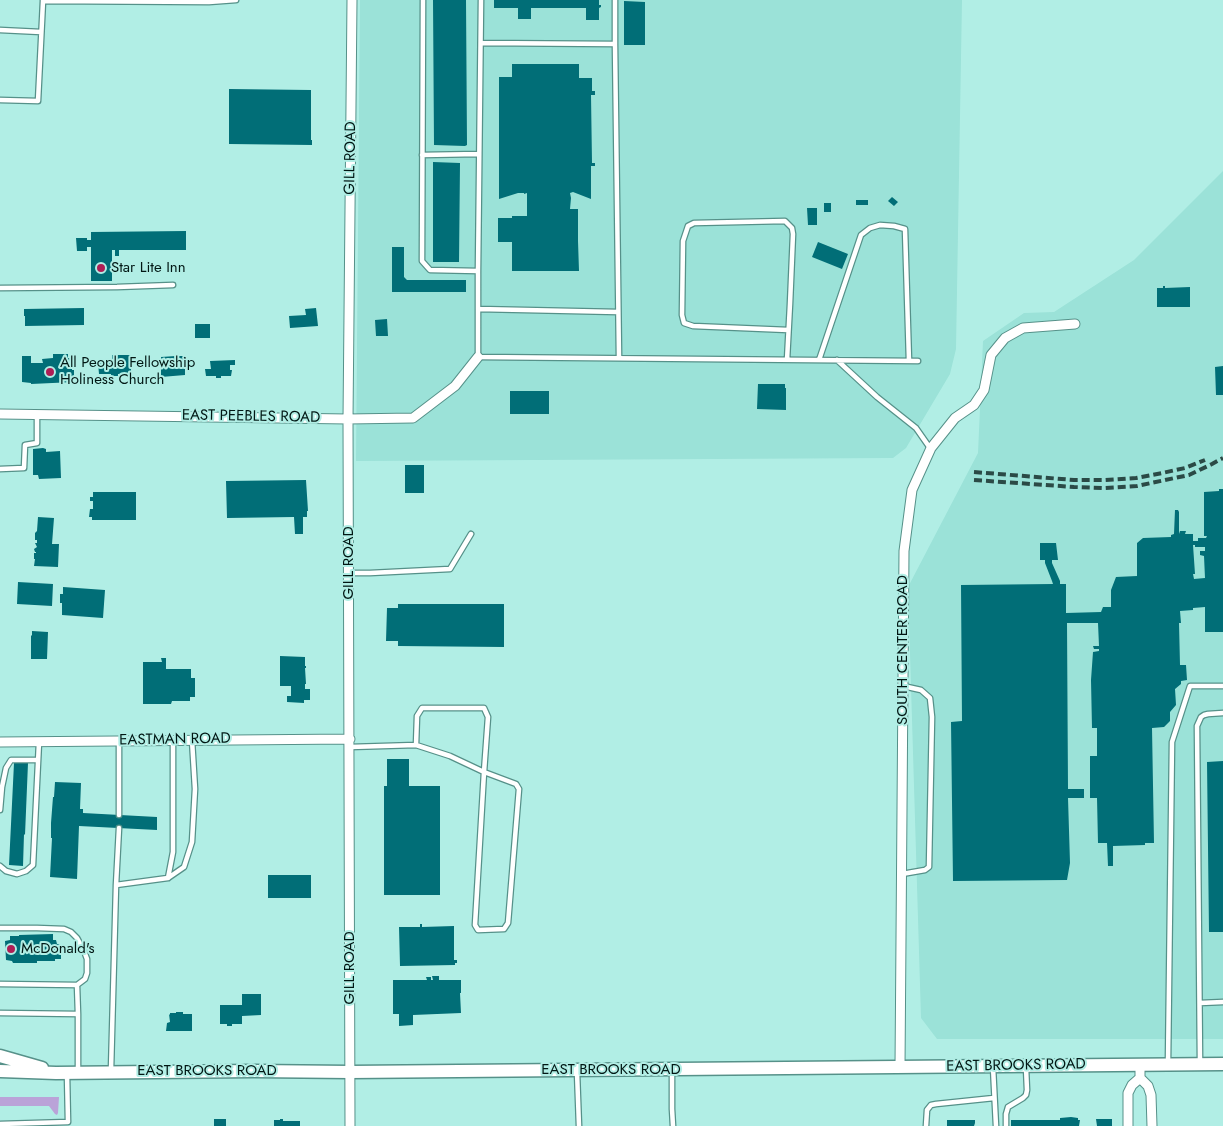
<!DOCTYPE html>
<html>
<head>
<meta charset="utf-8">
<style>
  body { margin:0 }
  canvas { display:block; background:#b1eee5 }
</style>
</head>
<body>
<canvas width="1223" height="1126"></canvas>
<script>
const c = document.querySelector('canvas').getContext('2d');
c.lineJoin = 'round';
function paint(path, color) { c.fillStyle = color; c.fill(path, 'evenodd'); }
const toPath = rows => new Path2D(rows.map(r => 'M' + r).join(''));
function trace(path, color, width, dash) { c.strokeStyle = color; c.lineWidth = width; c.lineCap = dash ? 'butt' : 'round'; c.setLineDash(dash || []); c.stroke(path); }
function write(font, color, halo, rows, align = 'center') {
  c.font = font + ' Jost,sans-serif'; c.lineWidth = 4; c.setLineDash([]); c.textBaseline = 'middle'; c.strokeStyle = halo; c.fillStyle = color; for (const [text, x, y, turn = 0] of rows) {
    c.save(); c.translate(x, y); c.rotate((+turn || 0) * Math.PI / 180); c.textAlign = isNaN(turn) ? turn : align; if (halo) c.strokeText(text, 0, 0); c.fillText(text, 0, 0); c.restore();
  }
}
paint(toPath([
  [360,0,962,0,956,349,950,374,906,448,893,458,356,461],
  [1223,171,1223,1039,937,1039,921,1018,908,587,978,453,983,341,1024,313,1054,312,1134,260]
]), '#9be2d8');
paint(toPath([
  [0,1097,59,1097,58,1113,57,1115,55,1114,49,1106,0,1106]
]), '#baa3d8');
paint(toPath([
  [433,0,466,0,467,145,465,146,434,145],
  [494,0,599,0,599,5,601,5,601,7,599,8,599,20,586,20,586,8,531,8,531,19,518,19,518,8,494,8],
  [624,1,645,2,645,45,624,45],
  [512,64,579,64,579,78,592,78,592,91,595,91,595,95,591,95,592,163,595,163,595,166,591,166,591,199,573,192,570,193,571,198,570,209,578,209,578,241,579,271,512,271,512,242,498,242,498,218,512,218,512,216,527,216,527,193,524,194,524,193,518,193,499,199,499,77,512,77],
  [229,89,311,90,311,140,312,140,312,145,229,144],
  [433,162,460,163,459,262,433,262],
  [892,197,898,202,894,206,888,201],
  [856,200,868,200,868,205,856,205],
  [824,203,831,203,831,212,824,212],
  [807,208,817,208,817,225,808,225],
  [186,231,186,250,119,250,119,256,115,256,115,250,112,250,112,281,91,281,91,247,87,247,87,251,77,251,76,238,87,238,87,240,91,240,91,232],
  [818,242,848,254,842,269,812,257],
  [392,247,404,247,404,277,407,280,466,280,466,292,392,292],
  [1163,286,1165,286,1165,288,1190,287,1190,307,1157,307,1157,288,1163,288],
  [84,308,84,325,25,326,25,316,24,316,24,309],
  [316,308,318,326,290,328,289,316,306,315,305,309],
  [387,319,388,336,376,336,375,320],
  [195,324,210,324,210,338,195,338],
  [53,354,68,354,68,358,72,358,72,370,74,370,74,382,31,384,31,383,22,382,22,356,31,356,31,363,43,363,42,359,53,358],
  [112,355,131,355,131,374,128,374,128,377,119,377,119,374,118,374,118,376,111,376,111,374,99,374,98,363,107,363,107,359,112,359],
  [176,356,185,356,185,375,161,377,161,357],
  [235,360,235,365,230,365,230,370,232,370,231,376,221,376,221,378,216,378,216,376,206,376,205,369,211,369,210,361],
  [1223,366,1223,395,1216,395,1215,367],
  [758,384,785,384,785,388,786,388,786,410,757,409],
  [510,391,549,391,549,414,510,414],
  [43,448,46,449,46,452,60,451,61,478,39,479,38,475,33,475,33,449],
  [405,465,424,465,424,493,405,493],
  [306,480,308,511,307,511,307,517,303,517,303,534,295,534,294,517,227,518,226,481],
  [1219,489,1223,489,1223,632,1205,632,1205,607,1193,608,1193,610,1180,611,1181,623,1179,623,1180,665,1186,665,1187,680,1181,681,1181,684,1175,689,1176,705,1170,712,1170,721,1164,727,1152,728,1154,843,1145,843,1145,845,1113,846,1113,866,1108,866,1107,843,1098,843,1097,798,1090,798,1090,756,1097,756,1097,728,1092,728,1091,680,1093,652,1099,651,1099,649,1094,649,1093,646,1099,646,1098,623,1067,623,1068,789,1084,789,1084,798,1068,798,1070,863,1067,880,953,881,951,722,962,721,961,585,1053,584,1052,581,1045,563,1045,560,1040,560,1040,543,1056,543,1058,560,1052,560,1052,563,1060,581,1060,584,1066,584,1066,613,1101,612,1103,607,1111,607,1111,590,1116,577,1137,576,1137,543,1143,538,1171,537,1171,535,1174,534,1175,510,1178,510,1179,512,1179,534,1180,531,1186,531,1185,534,1193,534,1193,541,1198,541,1198,538,1206,538,1207,536,1204,536,1204,492,1219,491],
  [1193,545,1195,545,1195,547,1205,547,1205,551,1200,551,1200,555,1204,556,1205,578,1194,579,1193,574,1195,574],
  [93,492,136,492,136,520,92,520,92,517,89,517,90,509,93,509,93,501,90,501,90,497,93,497],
  [38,517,54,518,52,544,59,544,58,567,34,566,35,559,34,559,34,553,36,553,36,552,35,552,34,549,37,547,35,543,37,543,37,540,35,540,35,533,37,531],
  [18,582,53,584,52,606,17,604],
  [63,587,105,590,103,618,62,615,62,603,60,603,60,594,63,594],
  [398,604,504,604,504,647,398,646,398,641,386,641,387,608,398,608],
  [32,631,48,632,47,659,31,659,31,635,32,636],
  [280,656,305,657,305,666,306,666,306,668,305,668,306,684,305,684,305,689,310,689,310,700,304,700,304,703,287,702,287,696,291,696,291,686,280,686],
  [161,658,166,658,166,669,191,669,191,678,195,678,195,697,190,697,190,701,172,701,171,704,143,704,143,662,162,662],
  [387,759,409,759,409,786,440,786,440,895,384,895,384,786,387,786],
  [1223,761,1223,932,1209,932,1207,762],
  [14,763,28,763,25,835,24,834,23,866,9,865],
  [55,782,81,783,80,809,83,809,83,813,157,817,157,830,79,826,77,879,50,877,52,838,51,838,51,823,53,797,54,797],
  [268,875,311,875,311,898,268,898],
  [420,924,422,924,422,927,454,926,454,960,457,960,457,963,455,963,455,965,400,966,399,927,420,927],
  [53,934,53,940,56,940,57,944,61,944,61,959,55,959,55,961,37,961,37,963,13,963,12,961,6,960,5,941,10,940,10,936,19,936,19,935],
  [432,976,439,976,439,980,461,980,461,993,460,993,461,1013,413,1015,413,1025,399,1026,399,1014,393,1014,393,980,427,980,426,977,431,977,431,980,433,980],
  [242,994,261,994,261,1015,242,1016,242,1024,232,1024,232,1026,227,1026,227,1024,220,1024,220,1005,242,1005],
  [176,1012,183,1012,183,1014,192,1014,192,1031,166,1031,167,1023,170,1022,169,1014,170,1015,170,1013,176,1013],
  [1071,1117,1078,1118,1078,1120,1080,1120,1079,1126,1011,1126,1011,1120,1060,1120,1060,1118],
  [214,1119,226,1119,226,1126,214,1126],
  [280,1119,283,1119,283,1121,300,1121,300,1126,274,1126,274,1120,280,1120],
  [1096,1119,1112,1119,1112,1126,1097,1126],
  [947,1120,975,1120,975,1123,974,1126,947,1126]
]), '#016e77');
const lane = toPath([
  [43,0,43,1,209,2,236,0],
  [423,0,422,261,430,270,478,271],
  [481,0,478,271,478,357,918,361],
  [0,30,41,32],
  [481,43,615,44,619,358],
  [615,44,615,0],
  [0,100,38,101,43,1],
  [422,155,479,154],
  [0,288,117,287,173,285],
  [478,309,618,312],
  [787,360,790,304,793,234,792,228,785,221,694,223,688,226,683,241,682,315,684,323,693,326,788,330],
  [819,360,861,235,870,228,880,225,894,226,905,229,909,361],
  [837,360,877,397,916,428,930,448],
  [0,469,24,468,25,445,37,443,37,414],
  [349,573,370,573,450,569,471,534],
  [119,741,119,815],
  [350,747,416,745,417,716,422,708,484,708,488,717,484,772,475,925,478,930,504,929,508,923,519,789,516,784,484,772,450,756,416,745],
  [0,810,2,787,6,768,11,760,38,760],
  [0,866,6,871,17,874,26,871,33,865,39,742],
  [902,874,925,870,929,867,932,717,930,698,921,690,903,686],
  [168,878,173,852,173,741],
  [116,885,168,878,184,867,192,842,195,789,192,740],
  [0,928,37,928,64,929,71,932,77,938,84,951,87,959,87,973,85,979,77,985,0,984],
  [77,985,78,1014],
  [1200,1003,1223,1002],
  [0,1013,78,1014,78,1072],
  [1168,1063,1172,742,1190,686,1223,686],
  [1200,1063,1197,726,1201,717,1204,715,1208,714,1223,713],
  [993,1067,996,1126],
  [111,1070,116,885,119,828],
  [672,1071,672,1109,673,1126],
  [577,1072,579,1126],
  [0,1124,68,1122,67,1074],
  [926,1126,927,1110,931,1105,936,1104,994,1098],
  [1006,1126,1006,1114,1008,1107,1023,1098,1026,1095,1027,1090,1026,1068]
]);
const street = toPath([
  [0,414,348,419,413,418,455,386,478,357],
  [0,742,350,739],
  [1140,1065,1140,1078,1148,1086,1151,1095,1152,1126],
  [900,1067,904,551,912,490,931,448,955,418,974,405,984,390,991,355,1005,338,1023,328,1075,324],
  [350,1126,348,419,352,0],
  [1128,1126,1128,1093,1132,1085,1140,1078]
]);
const secondary = toPath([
  [0,1056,42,1068],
  [0,1071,56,1073,254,1071,350,1072,1223,1064]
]);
trace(lane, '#569189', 7);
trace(street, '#569189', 11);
trace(secondary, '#569189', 15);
trace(lane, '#fff', 4.5);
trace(street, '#fff', 9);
trace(secondary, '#fff', 12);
trace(toPath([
  [974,472,1074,480,1104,480,1136,478,1162,473,1185,468,1205,460],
  [974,480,1074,487,1104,488,1137,486,1189,475,1212,464,1223,458]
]), '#2b4a46', 4, [8, 4]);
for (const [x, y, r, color] of [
  [101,268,5,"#ae1e55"],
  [50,372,5,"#ae1e55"],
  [11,949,5,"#ae1e55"]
]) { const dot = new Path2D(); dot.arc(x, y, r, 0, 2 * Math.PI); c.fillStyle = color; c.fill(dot); trace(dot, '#b1eee5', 2); }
write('15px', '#011714', '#b1eee5', [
  ["GILL ROAD",351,158,-89],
  ["EAST PEEBLES ROAD",251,417,1],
  ["GILL ROAD",349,563,-90],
  ["SOUTH CENTER ROAD",903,650,-90],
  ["EASTMAN ROAD",175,740,-1],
  ["GILL ROAD",350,968,-90],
  ["EAST BROOKS ROAD",1016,1066,-1],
  ["EAST BROOKS ROAD",611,1070],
  ["EAST BROOKS ROAD",207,1071]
]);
write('15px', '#011714', '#b1eee5', [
  ["Star Lite Inn",111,268],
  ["All People Fellowship",60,363],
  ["Holiness Church",60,380],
  ["McDonald's",21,949]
], 'left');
</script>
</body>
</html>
